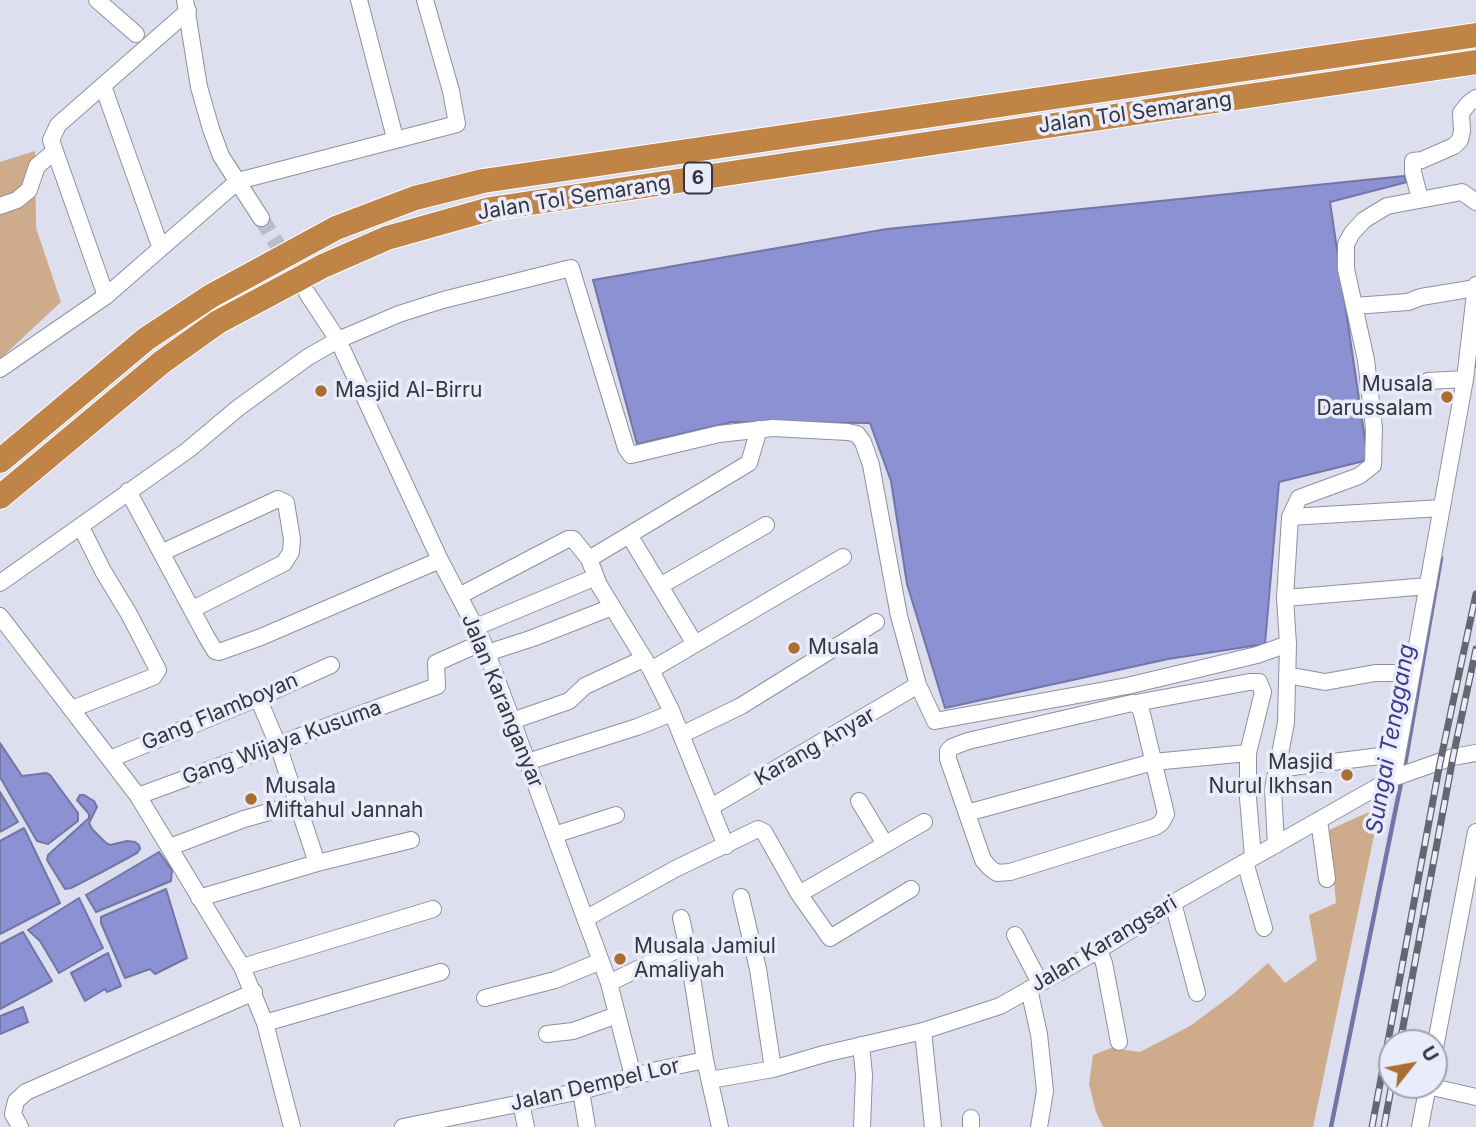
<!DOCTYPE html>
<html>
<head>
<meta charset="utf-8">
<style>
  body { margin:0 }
  #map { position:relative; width:1476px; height:1127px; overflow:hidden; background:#dddfef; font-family:Inter,sans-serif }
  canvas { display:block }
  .north { position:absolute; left:1378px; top:1029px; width:70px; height:70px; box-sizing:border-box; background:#eaecfc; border:2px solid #a2a3af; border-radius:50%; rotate:59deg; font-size:19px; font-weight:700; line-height:28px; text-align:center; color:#35363c }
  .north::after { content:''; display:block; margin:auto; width:24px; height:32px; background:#aa6f2f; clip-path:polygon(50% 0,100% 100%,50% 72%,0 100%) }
</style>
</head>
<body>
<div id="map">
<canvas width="1476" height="1127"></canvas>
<div class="north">U</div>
</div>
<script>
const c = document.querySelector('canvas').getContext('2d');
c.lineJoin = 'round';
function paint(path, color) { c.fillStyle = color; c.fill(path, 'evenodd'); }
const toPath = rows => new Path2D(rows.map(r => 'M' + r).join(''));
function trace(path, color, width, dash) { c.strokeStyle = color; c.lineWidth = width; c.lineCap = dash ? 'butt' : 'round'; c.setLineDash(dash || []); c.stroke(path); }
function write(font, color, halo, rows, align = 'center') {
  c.font = font + ' Inter,sans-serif'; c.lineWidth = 7; c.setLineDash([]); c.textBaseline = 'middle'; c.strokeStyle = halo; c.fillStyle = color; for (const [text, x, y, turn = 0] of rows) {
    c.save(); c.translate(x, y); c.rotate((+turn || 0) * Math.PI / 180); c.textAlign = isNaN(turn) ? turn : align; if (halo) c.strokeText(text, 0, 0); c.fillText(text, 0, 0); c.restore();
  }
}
paint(toPath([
  [35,151,36,228,61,302,0,359,0,162],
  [1380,807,1313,1127,1103,1127,1096,1112,1089,1084,1093,1055,1111,1048,1140,1052,1190,1026,1232,995,1268,963,1285,983,1317,960,1309,915,1336,903,1329,830]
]), '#cdab8b');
const water = toPath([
  [1404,176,1407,182,1330,202,1368,460,1279,482,1265,644,1168,659,945,708,907,584,891,481,870,423,732,422,637,444,593,280,887,229,1404,176],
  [0,743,22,776,46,773,50,775,78,813,78,821,48,844,37,841,0,777,0,743],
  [0,792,18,822,0,832,0,792],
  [80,795,84,795,94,801,97,807,89,823,92,829,105,842,110,845,127,841,135,842,139,845,140,849,137,853,102,872,71,888,65,889,47,860,48,855,89,818,89,814,77,800,80,795],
  [24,828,60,903,0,934,0,841,24,828],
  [159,852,172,870,171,881,96,912,86,895,159,852],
  [166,889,187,958,155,974,150,969,125,978,101,923,101,917,166,889],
  [79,898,103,948,59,973,40,941,28,930,79,898],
  [23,932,52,981,0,1009,0,944,23,932],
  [108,953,121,986,107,992,105,989,85,1001,71,973,108,953],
  [23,1007,28,1022,0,1034,0,1016,23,1007]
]);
paint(water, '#8c91d3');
trace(water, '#7276a6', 2);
trace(toPath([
  [1474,366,1476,355],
  [1404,770,1441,558],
  [1331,1127,1402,778]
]), '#7276a6', 4.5);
trace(toPath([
  [261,218,289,264]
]), '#bbbdcb', 16, [16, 8]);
const minor = toPath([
  [97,0,136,34],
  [185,0,199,87,211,129,221,156,261,218],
  [359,0,395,138],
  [188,11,58,125,51,140,106,296,238,181,457,124,451,91,425,0],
  [103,86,160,246],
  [1420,199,1413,172,1413,161,1422,160,1454,146,1460,140,1462,131,1461,113,1468,104,1476,98],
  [0,206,17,200,29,190,37,166,55,151],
  [307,293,338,340,440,560,483,642,609,983,633,1076],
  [1354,306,1408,302,1421,297,1476,288],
  [0,369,106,296],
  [1428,381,1465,379],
  [128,491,206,636,215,651,219,652,261,637,440,560],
  [1290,517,1442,508],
  [629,535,695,644],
  [163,552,278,499,286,503,292,539,291,552,284,563,193,609],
  [589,559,749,463,759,429],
  [0,583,188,450,238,408,308,357,338,340,399,314,443,300,571,268,626,448,631,455,719,434,773,428,848,432,857,434,863,442,871,465,899,616,918,685,935,721,1127,686,1257,655,1288,644],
  [660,586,766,525],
  [459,596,568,539,573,539,589,559,599,585,651,670,671,710,726,846],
  [1285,598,1428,586],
  [0,616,138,796,242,967,265,1023,292,1127],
  [476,627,596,577],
  [487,653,533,638,612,607],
  [651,670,843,557],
  [1287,675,1325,682,1375,673,1412,673],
  [258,698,278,745,317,863],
  [1132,703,1140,707,1142,714,1166,814,1161,823,1155,827,1010,872,997,873,990,868,983,860,948,759,948,751,952,747,968,741,1132,703],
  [1136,703,1249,682,1259,682,1263,692,1248,753],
  [72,709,153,677,158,670,129,614,103,571,81,527],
  [512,721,569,701,585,686,643,659],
  [681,735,741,706,876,622],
  [110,759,258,698,331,665],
  [527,762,637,727,672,713],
  [1277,769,1396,754],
  [1393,778,1465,379,1476,285],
  [138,796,437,686,436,663,483,642],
  [859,801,885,844],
  [711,807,918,685],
  [967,813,1153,762,1248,753,1248,798,1253,857],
  [1319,820,1327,879],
  [554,835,616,815],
  [1276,845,1273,789,1286,723,1288,644,1285,598,1290,517,1299,498,1359,476,1373,465,1374,428,1366,360,1346,269,1346,244,1352,233,1364,220,1387,206,1462,192,1476,202],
  [170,847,244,819,297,804],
  [1245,862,1264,928],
  [799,894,924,822],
  [741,897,758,969,773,1069],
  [199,898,317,863,411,840],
  [1173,903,1197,993],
  [681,918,687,945,705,1060,720,1127],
  [585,919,675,869,758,829,764,832,799,894,830,938,911,889],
  [1015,935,1040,983],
  [1099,950,1104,963,1119,1042],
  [242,967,433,909],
  [609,983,687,945],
  [1029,989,1039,1034,1045,1091,1039,1127],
  [485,998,555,980,601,961],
  [265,1023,441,972],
  [923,1031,933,1127],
  [547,1034,573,1031,617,1015],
  [861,1045,864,1075,862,1127],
  [1434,1053,1476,832],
  [710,1080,773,1069,824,1054,923,1031,1000,1006,1099,950,1180,899,1393,778,1453,757,1476,753],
  [1428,1086,1476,1097],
  [581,1091,587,1127],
  [521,1103,526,1127],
  [971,1118,971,1127],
  [20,1127,13,1114,16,1101,26,1092,254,992],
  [403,1127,581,1091,657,1070,705,1060],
  [1420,1127,1428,1085]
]);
const highway = toPath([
  [0,461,146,339,211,296,336,228,415,198,483,181,1476,35],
  [0,497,162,362,218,322,323,266,387,238,490,209,1476,62]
]);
trace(minor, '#8f909f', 18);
trace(highway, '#fff', 26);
trace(minor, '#fff', 16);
trace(highway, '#bf8446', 24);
const rail = toPath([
  [1400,1043,1453,757,1476,649],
  [1372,1127,1440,763,1476,594],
  [1384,1127,1392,1083]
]);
trace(rail, '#65666f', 7);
trace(rail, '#eaecfc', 4.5, [13]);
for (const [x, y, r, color] of [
  [321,391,7,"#aa6f2f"],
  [1447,397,7,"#aa6f2f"],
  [794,648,7,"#aa6f2f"],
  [1347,775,7,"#aa6f2f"],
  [251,799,7,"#aa6f2f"],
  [620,959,7,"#aa6f2f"]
]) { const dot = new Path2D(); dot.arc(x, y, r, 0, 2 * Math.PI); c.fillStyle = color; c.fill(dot); trace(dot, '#eaecfc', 2.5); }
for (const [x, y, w] of [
  [698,178,28]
]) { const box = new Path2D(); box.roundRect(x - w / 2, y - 15.5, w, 31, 5); c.fillStyle = '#eaecfc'; c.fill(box); trace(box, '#35363c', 2); }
write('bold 19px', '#35363c', null, [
  ["6",698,178]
]);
write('21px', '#35363c', '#eaecfc', [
  ["Jalan Tol Semarang",1135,113,-8],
  ["Jalan Tol Semarang",574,198,-9],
  ["Jalan Karanganyar",502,701,68],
  ["Gang Flamboyan",220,712,-23],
  ["Gang Wijaya Kusuma",282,743,-20],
  ["Karang Anyar",815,747,-30],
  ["Jalan Karangsari",1104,944,-31],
  ["Jalan Dempel Lor",595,1085,-13]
]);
write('21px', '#35363c', '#eaecfc', [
  ["Musala",1433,385,"right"],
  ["Darussalam",1433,409,"right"],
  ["Masjid Al-Birru",335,391],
  ["Musala",808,648],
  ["Masjid",1333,763,"right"],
  ["Nurul Ikhsan",1333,787,"right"],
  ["Musala",265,787],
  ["Miftahul Jannah",265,811],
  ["Musala Jamiul",634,947],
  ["Amaliyah",634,971]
], 'left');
write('italic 23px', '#3e3b8a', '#eaecfc', [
  ["Sungai Tenggang",1391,739,-80]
]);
</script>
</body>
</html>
